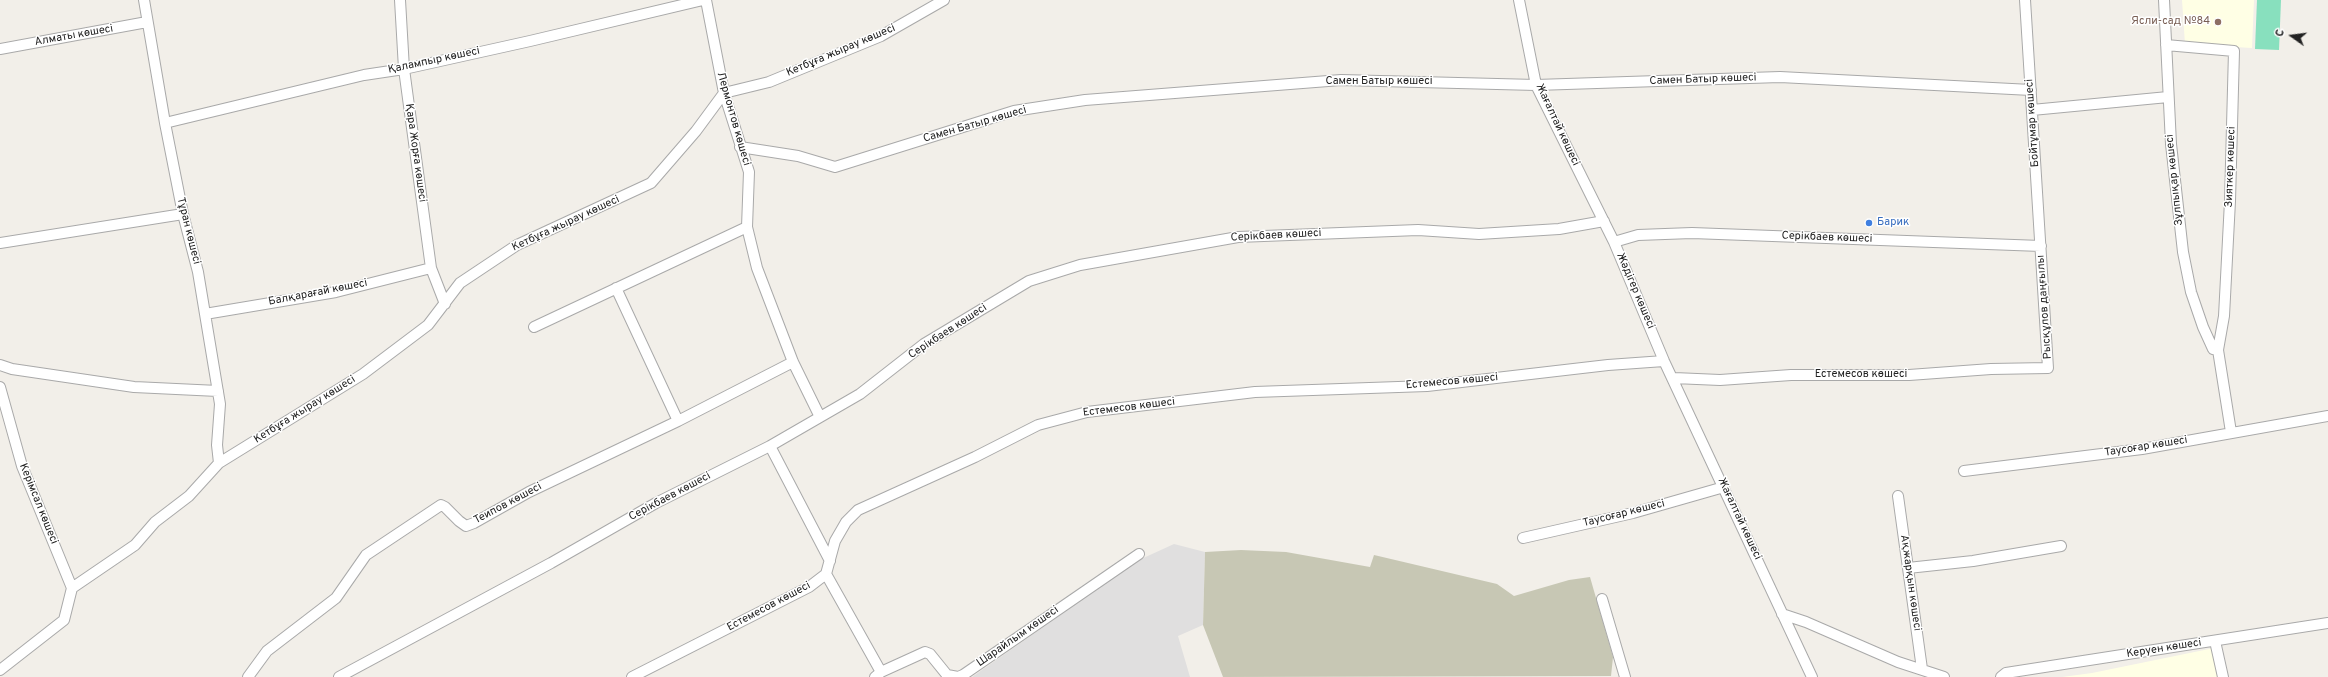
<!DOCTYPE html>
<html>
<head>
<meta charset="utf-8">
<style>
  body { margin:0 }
  #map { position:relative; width:2328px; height:677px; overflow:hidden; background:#f2efe9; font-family:Overpass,sans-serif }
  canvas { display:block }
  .north { position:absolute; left:2272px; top:16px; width:40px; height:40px; -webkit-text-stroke:3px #fff; paint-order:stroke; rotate:284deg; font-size:11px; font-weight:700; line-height:16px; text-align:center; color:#222 }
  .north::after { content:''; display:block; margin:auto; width:14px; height:18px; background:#222; clip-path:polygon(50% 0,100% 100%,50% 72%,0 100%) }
</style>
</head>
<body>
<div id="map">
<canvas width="2328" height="677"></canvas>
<div class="north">С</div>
</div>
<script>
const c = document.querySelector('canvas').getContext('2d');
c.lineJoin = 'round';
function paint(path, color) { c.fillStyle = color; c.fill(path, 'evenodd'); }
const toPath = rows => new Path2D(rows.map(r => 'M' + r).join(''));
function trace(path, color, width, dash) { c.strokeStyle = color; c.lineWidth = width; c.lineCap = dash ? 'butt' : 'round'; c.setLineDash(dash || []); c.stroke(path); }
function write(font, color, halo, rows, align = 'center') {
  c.font = font + ' Overpass,sans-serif'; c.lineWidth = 3; c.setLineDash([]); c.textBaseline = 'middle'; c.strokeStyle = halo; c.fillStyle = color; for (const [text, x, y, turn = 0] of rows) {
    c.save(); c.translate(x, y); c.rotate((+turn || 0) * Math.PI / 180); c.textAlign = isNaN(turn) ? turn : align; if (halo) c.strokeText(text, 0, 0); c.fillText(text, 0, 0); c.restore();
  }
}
paint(toPath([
  [1174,544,1205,552,1203,625,1178,636,1190,677,972,677,1139,560]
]), '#e0dfdf');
paint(toPath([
  [2182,0,2254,0,2252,48,2185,44],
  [2214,648,2220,677,2062,677,2092,673]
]), '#ffffe5');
paint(toPath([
  [1241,550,1286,552,1370,567,1374,555,1497,584,1514,596,1569,580,1590,577,1613,657,1611,676,1223,677,1203,625,1205,552]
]), '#c7c7b4');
paint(toPath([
  [2257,0,2281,0,2279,50,2255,49]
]), '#88e0be');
const street = toPath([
  [144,0,165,123,183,214,198,272,220,404,217,445,219,463],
  [400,0,404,69,431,268,445,304],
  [706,0,724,93,749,172,747,227,757,268,793,362,820,417],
  [1519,0,1536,85,1614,242,1664,361,1812,677],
  [2164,0,2171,144,2183,252,2191,292,2203,327,2213,349,2218,350],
  [2166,45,2234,51,2230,201,2224,316,2218,350,2231,432],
  [0,49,147,22],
  [2032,110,2168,97],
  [165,123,364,75,404,69,530,41,703,0],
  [740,147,798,156,835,167,1014,111,1085,100,1341,80,1536,85,1780,77,2031,90],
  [1614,242,1638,235,1692,233,2041,246],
  [0,243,183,214],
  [616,288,678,421],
  [205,314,336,292,431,268],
  [534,327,747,227],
  [0,365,12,369,134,387,218,391],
  [1674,378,1720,380,1791,375,1909,375,1991,369,2048,368,2025,0],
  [0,387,22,466,72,588,64,620,0,670],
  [770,446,830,561],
  [1964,471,2142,449,2328,416],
  [1898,496,1922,669],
  [1523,538,1633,513,1724,487],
  [1908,568,1973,561,2061,546],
  [826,574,881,672],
  [72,588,135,545,155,522,189,496,219,463,363,374,428,325,460,283,517,245,651,183,696,131,724,93,769,82,881,36,944,0],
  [1602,599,1625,677],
  [1782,614,1806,622,1898,662,1944,677],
  [2215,641,2223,677],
  [248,677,267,651,336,598,366,555,441,505,445,507,459,521,466,526,474,523,529,492,678,421,793,362],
  [339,677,551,563,656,503,770,446,860,394,924,344,1029,281,1080,265,1238,237,1418,230,1479,234,1559,229,1604,221],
  [632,677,809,587,826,574,835,541,846,522,858,510,975,457,1038,425,1087,412,1255,392,1427,386,1608,365,1664,361],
  [875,677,881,672,925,652,930,654,947,675,958,677,963,675,1139,554],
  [2001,677,2006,673,2328,623]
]);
trace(street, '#a9a9a9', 12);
trace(street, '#fff', 10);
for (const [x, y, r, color] of [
  [2218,22,4,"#8d6e63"],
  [1869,223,4,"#3f7fe0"]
]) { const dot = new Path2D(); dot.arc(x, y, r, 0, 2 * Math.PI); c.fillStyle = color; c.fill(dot); trace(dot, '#fff', 1.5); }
write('11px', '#785e54', '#fff', [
  ["Ясли-сад №84",2210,22]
], 'right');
write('11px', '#222', '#fff', [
  ["Алматы көшесі",74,36,-10],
  ["Кетбұға жырау көшесі",841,51,-23],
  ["Қалампыр көшесі",434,61,-12],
  ["Самен Батыр көшесі",1703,80,-2],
  ["Самен Батыр көшесі",1379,82],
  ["Лермонтов көшесі",733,119,74],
  ["Бойтұмар көшесі",2033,123,-94],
  ["Самен Батыр көшесі",975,125,-16],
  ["Жағалтай көшесі",1557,125,65],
  ["Қара Жорға көшесі",415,153,82],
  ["Зияткер көшесі",2231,167,-88],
  ["Зұлпықар көшесі",2175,180,-96],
  ["Кетбұға жырау көшесі",566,224,-25],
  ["Тұран көшесі",188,231,76],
  ["Серікбаев көшесі",1276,236,-3],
  ["Серікбаев көшесі",1827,238,2],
  ["Жәдігер көшесі",1635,291,67],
  ["Балқарағай көшесі",318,293,-11],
  ["Рысқұлов даңғылы",2045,307,-94],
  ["Серікбаев көшесі",948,332,-33],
  ["Естемесов көшесі",1861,375],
  ["Естемесов көшесі",1452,382,-5],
  ["Естемесов көшесі",1129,408,-7],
  ["Кетбұға жырау көшесі",305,410,-32],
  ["Тауcоғар көшесі",2146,447,-9],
  ["Серікбаев көшесі",670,497,-28],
  ["Керімсал көшесі",38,504,68],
  ["Теипов көшесі",508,504,-28],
  ["Тауcоғар көшесі",1624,514,-14],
  ["Жағалтай көшесі",1739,519,65],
  ["Ақжарқын көшесі",1910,583,82],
  ["Естемесов көшесі",769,607,-28],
  ["Шарайлым көшесі",1018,637,-35],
  ["Керуен көшесі",2164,649,-9]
]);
write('11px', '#366cbe', '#fff', [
  ["Барик",1877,223]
], 'left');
</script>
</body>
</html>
